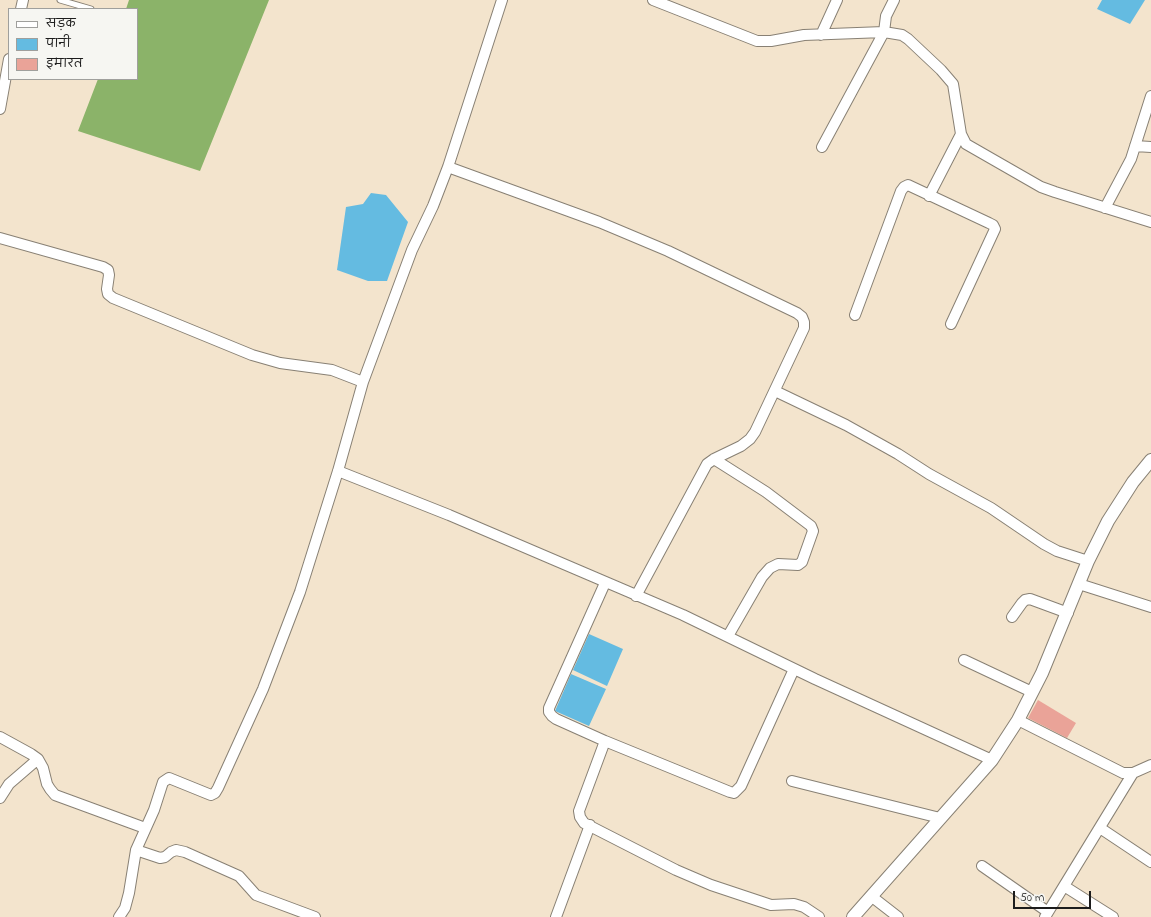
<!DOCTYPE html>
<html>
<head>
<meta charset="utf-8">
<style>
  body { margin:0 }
  #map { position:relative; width:1151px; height:917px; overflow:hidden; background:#f3e4cd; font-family:"Indie Flower","Playpen Sans Deva",sans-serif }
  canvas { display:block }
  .legend { position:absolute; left:8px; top:8px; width:130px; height:72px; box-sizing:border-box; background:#f6f6f2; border:1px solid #9f9f9c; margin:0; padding:5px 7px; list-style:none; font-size:12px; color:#1c1c1c }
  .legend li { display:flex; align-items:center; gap:8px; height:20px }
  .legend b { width:20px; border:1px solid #9f9f9c }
  .scale { position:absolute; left:1013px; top:891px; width:78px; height:18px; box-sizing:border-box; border:2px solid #1c1c1c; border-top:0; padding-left:5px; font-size:12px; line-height:14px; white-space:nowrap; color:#1c1c1c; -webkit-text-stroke:3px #f6f6f2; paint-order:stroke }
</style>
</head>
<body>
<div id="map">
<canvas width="1151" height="917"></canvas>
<ul class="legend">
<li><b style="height:5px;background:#fff"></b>सड़क</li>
<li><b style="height:11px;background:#64bbe1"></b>पानी</li>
<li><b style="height:11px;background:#eaa398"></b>इमारत</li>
</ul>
<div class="scale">50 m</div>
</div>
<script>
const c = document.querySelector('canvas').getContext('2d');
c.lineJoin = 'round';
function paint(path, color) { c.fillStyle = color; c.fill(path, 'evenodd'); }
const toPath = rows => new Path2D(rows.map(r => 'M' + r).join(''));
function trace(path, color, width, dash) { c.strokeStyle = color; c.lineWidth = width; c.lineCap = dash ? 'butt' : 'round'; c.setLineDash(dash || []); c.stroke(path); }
paint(toPath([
  [129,0,269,0,200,171,78,131,98,79,137,79,137,9,126,9]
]), '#8bb369');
paint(toPath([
  [1102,0,1145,0,1130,24,1097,9],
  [371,193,386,195,408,222,387,281,368,281,337,270,346,207,363,204],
  [589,634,623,649,607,686,573,670],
  [571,674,606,689,589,726,555,711]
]), '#64bbe1');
paint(toPath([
  [1038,700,1076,723,1067,738,1028,718]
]), '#eaa398');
const service = toPath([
  [60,0,91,9]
]);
const minor = toPath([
  [653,0,757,41,771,41,804,35,884,32,902,35,908,39,941,70,953,84,961,134,966,144,1041,187,1055,192,1151,222],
  [21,9,23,0],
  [821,35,837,0],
  [0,109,9,59],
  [1135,146,1151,147],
  [822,147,884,32,886,16,894,0],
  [448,167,599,222,668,251,797,313,802,317,804,322,804,328,755,432,750,439,741,446,714,459,707,464,636,596],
  [929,196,961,134],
  [1105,208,1131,159,1151,96],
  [0,238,103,267,108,270,109,275,107,289,108,294,113,298,252,355,280,363,332,370,363,382],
  [855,315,901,191,904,187,908,185,989,223,993,225,995,229,951,324],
  [775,391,846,425,898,454,929,474,991,508,1044,544,1057,551,1088,561],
  [714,459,766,492,811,526,813,531,802,562,798,565,778,564,770,568,762,577,728,636],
  [338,471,449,515,683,615,815,679,992,760],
  [605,583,549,708,549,712,552,716,556,719,605,741,730,792,734,793,741,786,794,669],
  [1079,584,1151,607],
  [1012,617,1022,603,1025,600,1030,599,1068,613],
  [964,660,1032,692],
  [1018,720,1123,773,1133,773,1151,765],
  [0,737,31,754,38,759,43,768,47,784,50,789,55,795,145,828],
  [605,741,579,811,580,817,584,823,676,870,711,885,771,905,794,904,804,907,819,917],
  [792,781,940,818],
  [0,798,9,784,38,759],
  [1100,828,1151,862],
  [136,850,160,858,165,857,171,852,176,850,185,852,239,876,256,895,315,917],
  [982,866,1048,912],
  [1064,886,1113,917],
  [871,896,898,917],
  [119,917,125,908,129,893,136,850,154,810,163,782,169,778,206,793,211,795,215,793,218,788,263,689,300,592,338,471,363,382,412,250,433,206,448,167,502,0],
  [556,917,590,825],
  [1045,917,1133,773]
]);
const tertiary = toPath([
  [853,917,992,760,1018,720,1042,673,1088,561,1108,521,1133,482,1151,460]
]);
trace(service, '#888074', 7);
trace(minor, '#888074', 12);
trace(tertiary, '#888074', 14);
trace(service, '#fff', 5);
trace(minor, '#fff', 10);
trace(tertiary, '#fff', 12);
</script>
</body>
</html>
